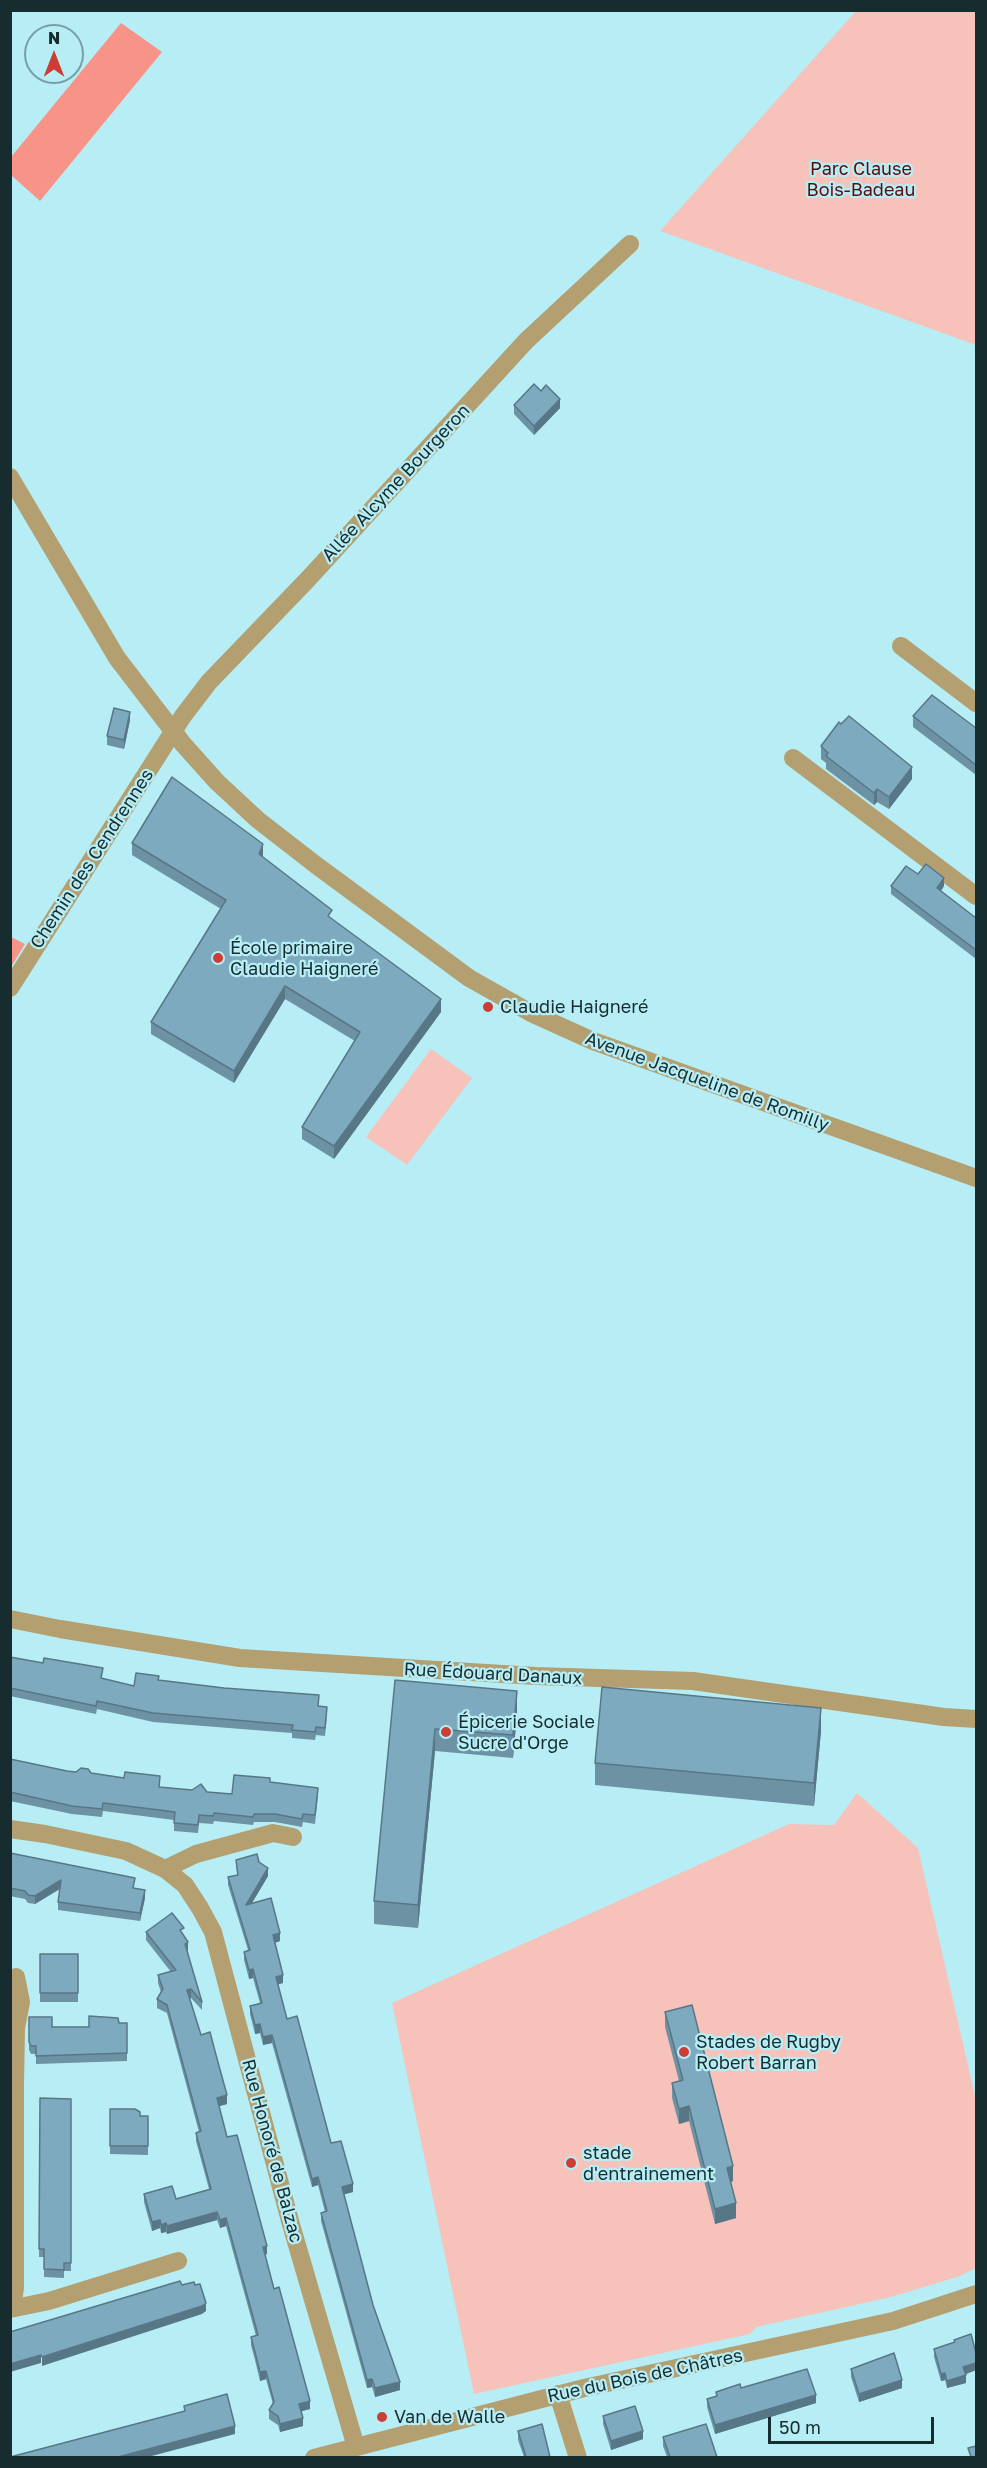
<!DOCTYPE html>
<html>
<head>
<meta charset="utf-8">
<style>
  body { margin:0 }
  #map { position:relative; width:987px; height:2468px; overflow:hidden; background:#b7eef6; font-family:"Golos Text",sans-serif }
  canvas { display:block }
  .frame { position:absolute; inset:0; border:12px solid #162c2f; pointer-events:none }
  .north { position:absolute; left:24px; top:24px; width:60px; height:60px; box-sizing:border-box; background:#b7eef6; border:2px solid #77a0a6; border-radius:50%; rotate:0deg; font-size:16px; font-weight:700; line-height:24px; text-align:center; color:#162c2f }
  .north::after { content:''; display:block; margin:auto; width:21px; height:27px; background:#cb3d35; clip-path:polygon(50% 0,100% 100%,50% 72%,0 100%) }
  .scale { position:absolute; left:768px; top:2417px; width:166px; height:27px; box-sizing:border-box; border:3px solid #162c2f; border-top:0; padding-left:8px; font-size:18px; line-height:21px; white-space:nowrap; color:#162c2f; -webkit-text-stroke:4px #b7eef6; paint-order:stroke }
</style>
</head>
<body>
<div id="map">
<canvas width="987" height="2468"></canvas>
<div class="frame"></div>
<div class="north">N</div>
<div class="scale">50 m</div>
</div>
<script>
const c = document.querySelector('canvas').getContext('2d');
c.lineJoin = 'round';
function paint(path, color) { c.fillStyle = color; c.fill(path, 'evenodd'); }
const toPath = rows => new Path2D(rows.map(r => 'M' + r).join(''));
function trace(path, color, width, dash) { c.strokeStyle = color; c.lineWidth = width; c.lineCap = dash ? 'butt' : 'round'; c.setLineDash(dash || []); c.stroke(path); }
function write(font, color, halo, rows, align = 'center') {
  c.font = font + ' "Golos Text",sans-serif'; c.lineWidth = 4.5; c.setLineDash([]); c.textBaseline = 'middle'; c.strokeStyle = halo; c.fillStyle = color; for (const [text, x, y, turn = 0] of rows) {
    c.save(); c.translate(x, y); c.rotate((+turn || 0) * Math.PI / 180); c.textAlign = isNaN(turn) ? turn : align; if (halo) c.strokeText(text, 0, 0); c.fillText(text, 0, 0); c.restore();
  }
}
paint(toPath([
  [856,11,976,11,976,345,660,231],
  [431,1049,472,1078,407,1165,366,1137],
  [857,1793,918,1848,976,2100,976,2268,960,2276,891,2297,756,2327,750,2334,474,2394,392,2003,789,1824,834,1825]
]), '#f6c2ba');
paint(toPath([
  [121,23,162,52,40,201,11,175,11,157],
  [11,937,25,944,11,967]
]), '#f79387');
trace(toPath([
  [10,477,117,658,183,744,217,782,258,820,316,865,469,978,531,1013,593,1041,976,1178],
  [901,646,976,703],
  [793,758,976,896],
  [10,988,183,716,209,682,309,578,526,341,630,244],
  [10,1619,60,1629,240,1658,536,1676,693,1681,944,1717,976,1719],
  [10,1829,45,1834,126,1851,165,1869,185,1885,200,1908,213,1932,290,2221,356,2447],
  [165,1869,196,1854,273,1833,293,1837],
  [10,2086,15,2086,15,2288,12,2308],
  [15,2086,16,2028,21,2002,16,1977],
  [10,2309,49,2301,178,2261],
  [558,2394,578,2458],
  [314,2458,584,2388,893,2321,976,2294]
]), '#b39f6f', 18);
paint(toPath([
  [541,391,560,408,534,435,514,414,514,405],
  [913,716,976,728,976,775,913,727],
  [130,720,124,749,107,745,107,736],
  [821,746,912,779,889,809,877,802,874,805,826,769,826,763,821,759],
  [132,843,263,857,332,919,441,1012,334,1159,302,1139,302,1127,355,1041,285,999,234,1083,151,1034,151,1022,221,909,132,855],
  [918,874,944,886,941,891,976,918,976,959,891,894,891,886],
  [10,1657,134,1686,159,1680,319,1706,327,1715,325,1736,316,1735,315,1740,292,1738,292,1733,153,1722,97,1709,96,1714,10,1696],
  [395,1680,517,1714,513,1758,435,1751,418,1928,374,1924,374,1901],
  [821,1731,814,1806,595,1785,595,1763],
  [10,1759,67,1771,91,1773,160,1787,232,1794,270,1782,318,1796,315,1824,303,1822,302,1827,275,1822,254,1822,253,1825,214,1821,213,1824,199,1823,198,1833,174,1831,174,1820,103,1811,102,1817,72,1814,10,1801],
  [10,1853,135,1888,145,1898,140,1921,58,1910,58,1902,60,1889,35,1904,28,1903,25,1899,10,1896],
  [236,1860,259,1862,268,1876,252,1903,280,1941,275,1943,283,1983,278,1984,287,2019,331,2143,353,2192,344,2194,373,2305,400,2390,375,2397,372,2387,367,2388,321,2221,321,2213,325,2212,318,2185,312,2187,272,2043,263,2045,260,2033,255,2034,250,2014,250,2006,260,2003,253,1978,249,1979,244,1960,244,1952,248,1950,228,1885,228,1877,237,1875],
  [146,1932,184,1935,188,1950,187,1951,202,2002,202,2010,191,1998,190,1998,201,2035,227,2104,219,2106,227,2137,267,2254,265,2255,274,2289,310,2409,301,2411,303,2426,280,2432,278,2425,269,2419,269,2410,273,2404,266,2379,260,2381,255,2360,251,2345,251,2337,256,2336,226,2226,220,2228,217,2220,167,2234,166,2232,161,2233,160,2228,152,2231,144,2202,144,2194,176,2199,209,2189,196,2141,196,2133,199,2132,167,2013,157,2008,157,1999,161,1992,158,1983,158,1975,171,1972,146,1940],
  [40,1954,78,1954,78,2002,40,2002],
  [665,2012,733,2181,731,2182,736,2218,715,2224,689,2121,679,2124,672,2098,672,2083,679,2081,665,2027],
  [29,2017,52,2027,89,2027,127,2023,127,2061,36,2064,36,2054,31,2054,29,2050],
  [40,2098,71,2099,71,2271,64,2271,64,2278,44,2277,44,2257,39,2257],
  [110,2109,140,2116,148,2116,148,2155,110,2154],
  [954,2340,976,2353,976,2370,966,2374,966,2383,947,2388,945,2380,941,2381,934,2357,934,2349,954,2343],
  [851,2369,902,2388,859,2402,851,2377],
  [741,2388,816,2403,715,2434,707,2407,707,2399,716,2396,716,2392],
  [603,2416,643,2439,611,2450,603,2424],
  [518,2431,550,2457,524,2457,518,2440],
  [663,2437,717,2457,667,2457,663,2446]
]), '#6c92a4');
paint(toPath([
  [560,399,560,408,534,435,534,426],
  [130,712,130,720,124,749,124,740],
  [912,767,912,779,889,809,889,797],
  [877,789,877,802,874,805,874,793],
  [263,844,263,857,259,854],
  [944,878,944,886,937,897,937,888],
  [285,986,285,999,234,1083,234,1071],
  [441,999,441,1012,334,1159,334,1146],
  [517,1691,517,1714,513,1758,513,1735],
  [821,1708,821,1731,814,1806,814,1783],
  [435,1729,435,1751,418,1928,418,1905],
  [268,1868,268,1876,246,1913,246,1905],
  [61,1880,61,1888,35,1904,35,1896],
  [145,1890,145,1898,140,1921,140,1913],
  [280,1933,280,1941,273,1943,273,1935],
  [188,1942,188,1950,185,1952,185,1944],
  [253,1969,253,1978,249,1979,249,1970],
  [283,1975,283,1983,276,1985,276,1977],
  [191,1989,191,1998,187,1999,187,1990],
  [260,2024,260,2033,255,2034,255,2025],
  [272,2035,272,2043,263,2045,263,2037],
  [227,2095,227,2104,217,2107,217,2098],
  [689,2106,689,2121,679,2124,679,2109],
  [733,2166,733,2181,727,2183,727,2168],
  [318,2177,318,2185,312,2187,312,2179],
  [353,2184,353,2192,342,2195,342,2187],
  [736,2203,736,2218,715,2224,715,2209],
  [217,2212,217,2220,167,2234,167,2226],
  [226,2218,226,2226,220,2228,220,2220],
  [160,2220,160,2228,152,2231,152,2222],
  [166,2223,166,2232,161,2233,161,2225],
  [267,2246,267,2254,263,2255,263,2247],
  [206,2303,206,2311,202,2314,42,2366,42,2357],
  [41,2355,41,2363,10,2372,10,2364],
  [976,2363,976,2370,963,2375,963,2367],
  [266,2371,266,2379,260,2381,260,2372],
  [945,2373,945,2380,941,2381,941,2374],
  [966,2375,966,2383,947,2388,947,2381],
  [372,2379,372,2387,367,2388,367,2380],
  [902,2380,902,2388,859,2402,859,2394],
  [400,2382,400,2390,375,2397,375,2388],
  [816,2395,816,2403,715,2434,715,2425],
  [310,2401,310,2409,299,2412,299,2404],
  [303,2418,303,2426,280,2432,280,2424],
  [235,2426,235,2434,148,2457,118,2457],
  [643,2431,643,2439,611,2450,611,2441]
]), '#587786');
const building = toPath([
  [534,384,541,391,546,385,560,399,534,426,514,405,534,384],
  [932,695,976,728,976,765,913,716,932,695],
  [114,708,130,712,124,740,107,736,114,708],
  [849,716,912,767,889,797,877,789,874,793,826,756,828,753,821,746,839,722,841,724,849,716],
  [172,777,263,844,259,854,332,910,328,916,441,999,334,1146,302,1127,360,1032,285,986,234,1071,151,1022,226,900,132,843,172,777],
  [926,864,944,878,937,888,976,918,976,950,891,886,906,866,918,874,926,864],
  [10,1657,43,1663,44,1658,103,1668,101,1678,134,1686,136,1673,159,1676,158,1680,224,1688,319,1695,318,1706,327,1707,325,1728,316,1727,315,1732,292,1730,293,1725,153,1713,97,1701,96,1706,10,1688,10,1657],
  [395,1680,517,1691,513,1735,435,1729,418,1905,374,1901,395,1680],
  [602,1687,821,1708,814,1783,595,1763,602,1687],
  [10,1759,67,1771,76,1772,81,1768,88,1769,91,1773,124,1778,125,1772,160,1776,159,1787,192,1790,201,1784,207,1792,232,1794,234,1775,270,1778,270,1782,318,1788,315,1815,303,1814,302,1819,275,1814,254,1814,253,1817,214,1813,213,1816,199,1815,198,1825,174,1823,175,1812,103,1803,102,1809,72,1806,10,1792,10,1759],
  [10,1853,135,1878,133,1888,145,1890,140,1913,58,1902,61,1880,35,1896,28,1895,25,1891,10,1888,10,1853],
  [257,1854,259,1862,268,1868,246,1905,271,1898,280,1933,273,1935,283,1975,276,1977,287,2019,297,2016,331,2143,341,2141,353,2184,342,2187,373,2305,400,2382,375,2388,372,2379,367,2380,321,2213,327,2211,318,2177,312,2179,272,2035,263,2037,260,2024,255,2025,250,2006,262,2003,253,1969,249,1970,244,1952,250,1950,228,1877,238,1875,236,1860,257,1854],
  [172,1913,184,1928,180,1930,188,1942,185,1944,202,2002,191,1989,187,1990,201,2035,210,2032,216,2055,227,2095,217,2098,227,2137,237,2135,267,2246,263,2247,274,2289,279,2287,310,2401,299,2404,303,2418,280,2424,278,2416,269,2410,274,2402,266,2371,260,2372,255,2352,251,2337,258,2335,226,2218,220,2220,217,2212,167,2226,166,2223,161,2225,160,2220,152,2222,144,2194,172,2186,176,2199,211,2189,196,2133,201,2131,167,2005,157,1999,163,1989,158,1975,176,1970,146,1932,172,1913],
  [40,1954,78,1954,78,1993,40,1993,40,1954],
  [692,2005,733,2166,727,2168,736,2203,715,2209,689,2106,679,2109,672,2083,683,2080,665,2012,692,2005],
  [89,2016,118,2018,119,2023,127,2023,127,2053,36,2056,36,2046,31,2046,29,2042,29,2017,52,2017,52,2027,89,2027,89,2016],
  [40,2098,71,2099,71,2263,64,2263,64,2270,44,2269,44,2249,39,2249,40,2098],
  [110,2109,135,2109,140,2112,140,2116,148,2116,148,2146,110,2146,110,2109],
  [180,2281,182,2285,194,2282,195,2285,200,2284,206,2303,202,2306,42,2357,41,2355,10,2364,10,2332,180,2281],
  [971,2334,976,2353,976,2363,963,2367,966,2375,947,2381,945,2373,941,2374,934,2349,955,2342,954,2340,971,2334],
  [894,2353,902,2380,859,2394,851,2369,894,2353],
  [807,2369,816,2395,715,2425,707,2399,717,2396,716,2392,740,2384,741,2388,807,2369],
  [227,2394,235,2426,118,2457,10,2457,185,2411,184,2406,227,2394],
  [635,2406,643,2431,611,2441,603,2416,635,2406],
  [542,2424,550,2457,526,2457,518,2431,542,2424],
  [706,2424,717,2457,670,2457,663,2437,706,2424],
  [976,2446,976,2457,971,2457,968,2448,976,2446]
]);
paint(building, '#7eaabf');
trace(building, '#587786', 1.5);
for (const [x, y, r, color] of [
  [218,958,6,"#cb3d35"],
  [488,1007,6,"#cb3d35"],
  [446,1732,6,"#cb3d35"],
  [684,2052,6,"#cb3d35"],
  [571,2163,6,"#cb3d35"],
  [382,2417,6,"#cb3d35"]
]) { const dot = new Path2D(); dot.arc(x, y, r, 0, 2 * Math.PI); c.fillStyle = color; c.fill(dot); trace(dot, '#b7eef6', 2); }
write('18px', '#5b0d0b', '#b7eef6', [
  ["Parc Clause",861,169],
  ["Bois-Badeau",861,190]
]);
write('18px', '#162c2f', '#b7eef6', [
  ["Allée Alcyme Bourgeron",396,483,-47],
  ["Chemin des Cendrennes",92,859,-57],
  ["Avenue Jacqueline de Romilly",707,1082,20],
  ["Rue Édouard Danaux",493,1674,3],
  ["Rue Honoré de Balzac",272,2151,75],
  ["Rue du Bois de Châtres",645,2376,-12]
]);
write('18px', '#162c2f', '#b7eef6', [
  ["École primaire",230,948],
  ["Claudie Haigneré",230,969],
  ["Claudie Haigneré",500,1007],
  ["Épicerie Sociale",458,1722],
  ["Sucre d'Orge",458,1743],
  ["Stades de Rugby",696,2042],
  ["Robert Barran",696,2063],
  ["stade",583,2153],
  ["d'entrainement",583,2174],
  ["Van de Walle",394,2417]
], 'left');
</script>
</body>
</html>
